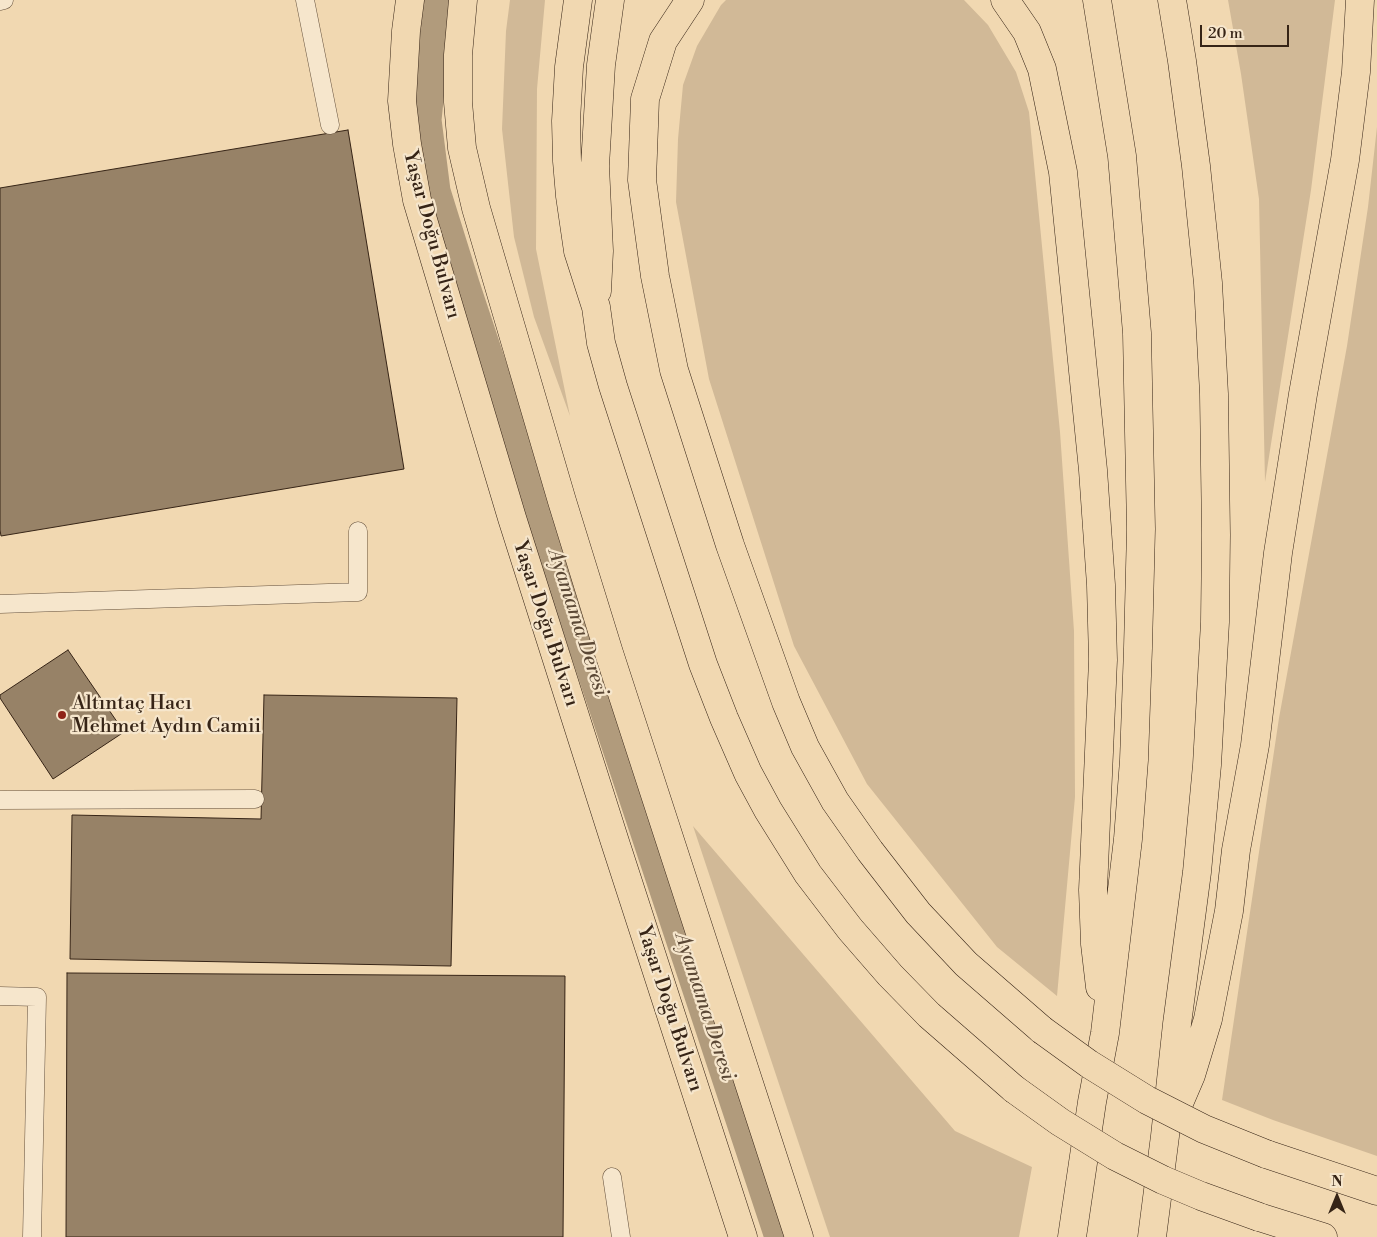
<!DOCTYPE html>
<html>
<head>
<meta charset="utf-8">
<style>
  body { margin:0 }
  #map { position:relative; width:1377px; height:1237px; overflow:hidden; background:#f1d8b1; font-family:"Libre Bodoni",serif }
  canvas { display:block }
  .north { position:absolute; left:1312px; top:1172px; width:50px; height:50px; -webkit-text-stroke:4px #f6e6cc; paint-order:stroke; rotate:0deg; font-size:14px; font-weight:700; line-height:20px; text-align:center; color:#362416 }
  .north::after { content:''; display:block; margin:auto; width:18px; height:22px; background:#362416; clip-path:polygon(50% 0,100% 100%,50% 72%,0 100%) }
  .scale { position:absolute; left:1200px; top:25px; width:89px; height:22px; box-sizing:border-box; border:2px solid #362416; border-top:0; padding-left:6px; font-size:15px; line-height:18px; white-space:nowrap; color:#362416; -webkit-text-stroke:4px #f6e6cc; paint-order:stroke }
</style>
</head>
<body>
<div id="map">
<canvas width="1377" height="1237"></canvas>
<div class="north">N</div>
<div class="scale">20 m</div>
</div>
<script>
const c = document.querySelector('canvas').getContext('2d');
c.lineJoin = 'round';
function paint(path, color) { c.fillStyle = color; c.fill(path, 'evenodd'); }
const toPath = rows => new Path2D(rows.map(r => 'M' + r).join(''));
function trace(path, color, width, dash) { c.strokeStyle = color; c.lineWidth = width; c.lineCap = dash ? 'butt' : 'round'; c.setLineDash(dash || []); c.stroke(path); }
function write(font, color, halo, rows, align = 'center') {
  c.font = font + ' "Libre Bodoni",serif'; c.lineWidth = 4.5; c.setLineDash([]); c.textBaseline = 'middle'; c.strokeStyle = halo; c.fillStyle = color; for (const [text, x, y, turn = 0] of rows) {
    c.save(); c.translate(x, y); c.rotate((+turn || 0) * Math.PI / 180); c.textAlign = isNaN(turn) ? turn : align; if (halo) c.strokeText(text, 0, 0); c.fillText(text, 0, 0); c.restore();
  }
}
paint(toPath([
  [510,0,545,0,537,89,536,249,570,416,534,317,514,237,502,129,506,31],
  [726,0,964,0,988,25,1016,72,1029,112,1060,432,1074,631,1075,797,1057,996,997,947,867,784,794,646,709,379,676,202,678,139,683,85,697,46,721,5],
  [1228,0,1335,0,1311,190,1265,482,1259,199,1241,74],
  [1377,127,1377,1156,1273,1120,1222,1100,1279,718,1347,346,1368,207],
  [693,826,955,1131,1032,1167,1019,1237,830,1237]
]), '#d1b997');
trace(toPath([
  [438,0,426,120,435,191,464,284,780,1237]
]), '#b19b7c', 31);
const building = toPath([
  [348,130,404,469,1,536,0,530,0,188,348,130],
  [68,650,124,732,53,779,0,698,0,695,68,650],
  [264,695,457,698,451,966,70,959,72,815,261,819,264,695],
  [67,973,565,976,563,1237,66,1237,67,973]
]);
paint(building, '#978267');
trace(building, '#362416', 1);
const service = toPath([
  [305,0,330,125],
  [0,1,4,0],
  [0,604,358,592,358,531],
  [0,800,255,799],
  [0,996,37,997,32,1237],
  [612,1177,621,1237]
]);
const primary = toPath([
  [410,0,406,31,402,101,407,144,417,200,512,518,615,842,743,1237],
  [463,0,458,55,458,102,462,148,476,208,562,501,609,653,799,1237]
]);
const motorway = toPath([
  [578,0,569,67,566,121,567,161,570,196,578,251,596,307,601,343,613,386,703,664,724,718,748,773,768,810,808,874,850,929,890,975,929,1015,1014,1089],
  [690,0,663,41,645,99,642,180,655,276,674,370,730,545,786,702,805,747,835,801,870,851,918,913,966,964,1042,1030],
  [1005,0,1027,32,1042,69,1063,172,1093,470,1101,585,1103,660,1093,890,1095,944,1100,987],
  [597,291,599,251,595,166,601,65,610,0],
  [1176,1110,1191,1075,1208,1019,1229,911,1236,850,1255,745,1278,553,1303,394,1345,160,1356,72,1360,0],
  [1266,1154,1377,1191],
  [1259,1217,1323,1237],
  [1072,1237,1092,1102,1105,1033,1128,839,1134,760,1138,648,1141,529,1137,333,1122,156,1097,0],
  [1152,1237,1165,1136,1177,1024,1197,872,1207,765,1215,622,1216,535,1214,394,1208,283,1196,166,1182,61,1172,0]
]);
trace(service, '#65513d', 19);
trace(primary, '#362416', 29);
trace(motorway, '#362416', 29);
trace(service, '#f6e6cc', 18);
trace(primary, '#f1d8b1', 28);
trace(motorway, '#f1d8b1', 28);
const motorwayBridge = toPath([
  [1042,1030,1089,1064,1147,1100,1204,1129,1266,1154],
  [1014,1089,1060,1122,1115,1156,1163,1180,1201,1196,1259,1217]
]);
trace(motorwayBridge, '#362416', 29, []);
trace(motorwayBridge, '#f1d8b1', 28);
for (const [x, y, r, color] of [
  [62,715,5,"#8f2418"]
]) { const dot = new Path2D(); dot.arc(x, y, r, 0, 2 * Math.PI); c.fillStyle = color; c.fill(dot); trace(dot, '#f6e6cc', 2); }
write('20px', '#362416', '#f6e6cc', [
  ["Yaşar Doğu Bulvarı",431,235,75],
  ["Yaşar Doğu Bulvarı",545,624,72],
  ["Yaşar Doğu Bulvarı",669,1009,72]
]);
write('20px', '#362416', '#f6e6cc', [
  ["Altıntaç Hacı",72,704],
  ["Mehmet Aydın Camii",72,727]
], 'left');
write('italic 21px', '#5b4835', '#f6e6cc', [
  ["Ayamama Deresi",577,623,72],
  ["Ayamama Deresi",704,1007,72]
]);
</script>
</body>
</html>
